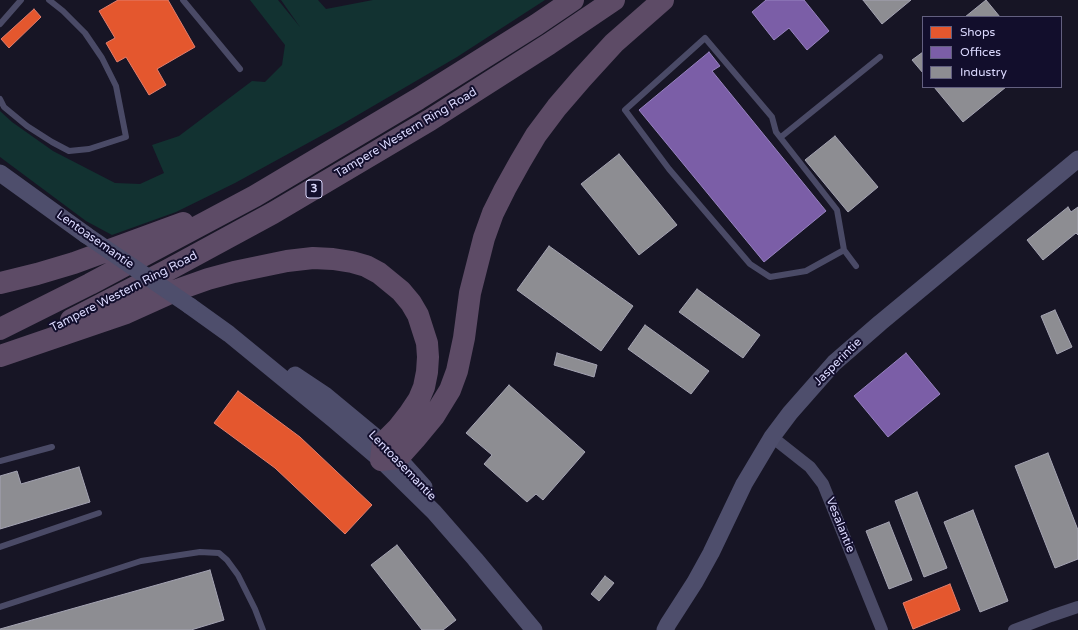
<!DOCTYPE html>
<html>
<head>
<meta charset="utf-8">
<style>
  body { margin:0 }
  #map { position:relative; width:1078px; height:630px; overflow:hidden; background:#171525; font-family:"Varela Round",sans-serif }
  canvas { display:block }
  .legend { position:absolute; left:922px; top:16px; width:140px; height:72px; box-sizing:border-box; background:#120e2c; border:1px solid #636080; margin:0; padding:5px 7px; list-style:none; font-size:12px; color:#dcdaff }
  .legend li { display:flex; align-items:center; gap:8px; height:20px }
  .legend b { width:20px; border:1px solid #636080 }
</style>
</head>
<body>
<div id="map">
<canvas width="1078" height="630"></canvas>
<ul class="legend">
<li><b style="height:11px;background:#e4572e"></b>Shops</li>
<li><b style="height:11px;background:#7b5ea7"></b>Offices</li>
<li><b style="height:11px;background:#8d8d92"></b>Industry</li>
</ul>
</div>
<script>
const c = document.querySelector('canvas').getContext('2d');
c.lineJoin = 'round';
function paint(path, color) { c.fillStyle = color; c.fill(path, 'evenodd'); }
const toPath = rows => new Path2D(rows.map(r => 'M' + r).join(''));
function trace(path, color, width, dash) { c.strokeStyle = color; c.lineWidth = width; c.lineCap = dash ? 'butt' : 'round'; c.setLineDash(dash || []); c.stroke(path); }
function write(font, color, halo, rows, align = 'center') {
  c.font = font + ' "Varela Round",sans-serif'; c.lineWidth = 4; c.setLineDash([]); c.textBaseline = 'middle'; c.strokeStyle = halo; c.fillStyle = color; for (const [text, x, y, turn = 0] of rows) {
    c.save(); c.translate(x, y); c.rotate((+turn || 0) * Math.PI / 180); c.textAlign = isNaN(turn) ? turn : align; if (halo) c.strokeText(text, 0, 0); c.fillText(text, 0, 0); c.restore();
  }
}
paint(toPath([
  [250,0,278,0,300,27,281,0,318,0,326,9,373,0,545,0,457,57,339,126,235,183,176,212,112,235,86,221,0,157,0,111,12,122,53,151,115,183,140,184,164,173,152,145,179,136,252,81,265,82,282,65,285,45]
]), '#123231');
const shops = toPath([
  [118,0,168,0,195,47,157,69,166,85,149,95,126,57,117,62,106,43,115,38,99,11,118,0],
  [34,9,41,17,9,48,1,39,34,9],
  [238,391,300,437,372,505,345,534,275,468,214,423,238,391],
  [950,584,960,610,913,629,903,603,950,584]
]);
paint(shops, '#e4572e');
trace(shops, '#e27e6d', 1);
const offices = toPath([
  [766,0,804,0,829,31,807,50,789,28,774,40,752,12,766,0],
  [709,52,720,66,712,71,826,211,764,262,639,110,709,52],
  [906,353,940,394,888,437,854,396,906,353]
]);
paint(offices, '#7b5ea7');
trace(offices, '#9883c1', 1);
const industry = toPath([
  [863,0,911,0,882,24,863,0],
  [986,0,1000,17,965,17,986,0],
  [923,52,923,73,912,60,923,52],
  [934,87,1006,87,963,122,934,87],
  [835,136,878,187,848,212,805,160,835,136],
  [619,154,677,225,639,255,581,184,619,154],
  [1068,207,1071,212,1078,207,1078,235,1076,233,1043,260,1027,240,1068,207],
  [549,246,633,306,601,351,517,290,549,246],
  [697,289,760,335,743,358,679,312,697,289],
  [1055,310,1072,347,1057,354,1041,316,1055,310],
  [645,325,709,371,691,394,628,349,645,325],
  [557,353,597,365,594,377,554,365,557,353],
  [509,385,585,452,543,500,536,494,527,502,484,464,492,455,466,433,509,385],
  [1048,453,1078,530,1078,559,1055,568,1015,466,1048,453],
  [79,467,90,502,0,529,0,476,17,471,21,484,79,467],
  [917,492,947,568,924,577,895,501,917,492],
  [973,510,1008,601,980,612,944,522,973,510],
  [889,522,912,580,889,589,866,531,889,522],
  [397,545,456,620,443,630,422,630,371,565,397,545],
  [210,570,224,620,191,630,0,630,0,629,210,570],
  [605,576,614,583,599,601,591,594,605,576]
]);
paint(industry, '#8d8d92');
trace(industry, '#a5a4b3', 1);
trace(toPath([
  [183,0,240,69],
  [0,24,21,0],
  [0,99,4,107,27,126,52,142,69,151,89,149,126,137,116,86,102,58,85,33,63,11,49,0],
  [781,137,880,57],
  [844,250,806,271,770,277,750,264,669,169,625,110,705,38,772,117,776,132,837,210,844,250,856,266],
  [0,461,52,447],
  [0,547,99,513],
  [0,607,141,561,200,552,219,553,227,560,238,575,255,609,263,630]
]), '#4a4a66', 6);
trace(toPath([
  [772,437,810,467,823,484,882,630],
  [1014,630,1051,616,1078,607]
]), '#4a4a66', 12);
trace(toPath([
  [0,173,86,235],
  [190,306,229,334,334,420,381,460,434,512,475,559,534,630],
  [295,375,325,395,383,443,398,458,424,487],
  [665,630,668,624,695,582,711,553,744,484,772,437,790,413,834,363,880,323,1078,159]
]), '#4e4e6c', 17);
trace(toPath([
  [0,283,37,274,74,263,183,223],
  [71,320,168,270,273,213,430,120,549,44,614,0],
  [0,329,90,284,255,196,418,99,536,25,573,0],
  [0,356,126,313,177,290,208,279,234,272,287,261,313,258,333,259,352,262,366,266,379,273,401,291,411,303,418,315,427,343,428,357,427,372,424,387,419,399,409,414,398,428,383,443,381,460,398,458,415,439,434,416,450,390,457,371,464,338,470,293,484,238,493,213,505,189,520,162,536,135,557,107,582,78,614,43,663,0]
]), '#5d4b66', 22);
trace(toPath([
  [86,235,190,306]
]), '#4e4e6c', 17);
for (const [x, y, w] of [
  [314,189,16]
]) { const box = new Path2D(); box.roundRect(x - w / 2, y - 9, w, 18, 3); c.fillStyle = '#120e2c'; c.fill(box); trace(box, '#dcdaff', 1); }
write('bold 11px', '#dcdaff', null, [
  ["3",314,189]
]);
write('12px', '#dcdaff', '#120e2c', [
  ["Tampere Western Ring Road",406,133,-31],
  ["Lentoasemantie",95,240,35],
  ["Tampere Western Ring Road",124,292,-27],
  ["Jasperintie",838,362,-45],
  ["Lentoasemantie",402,466,46],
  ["Vesalantie",840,525,68]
]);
</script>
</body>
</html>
